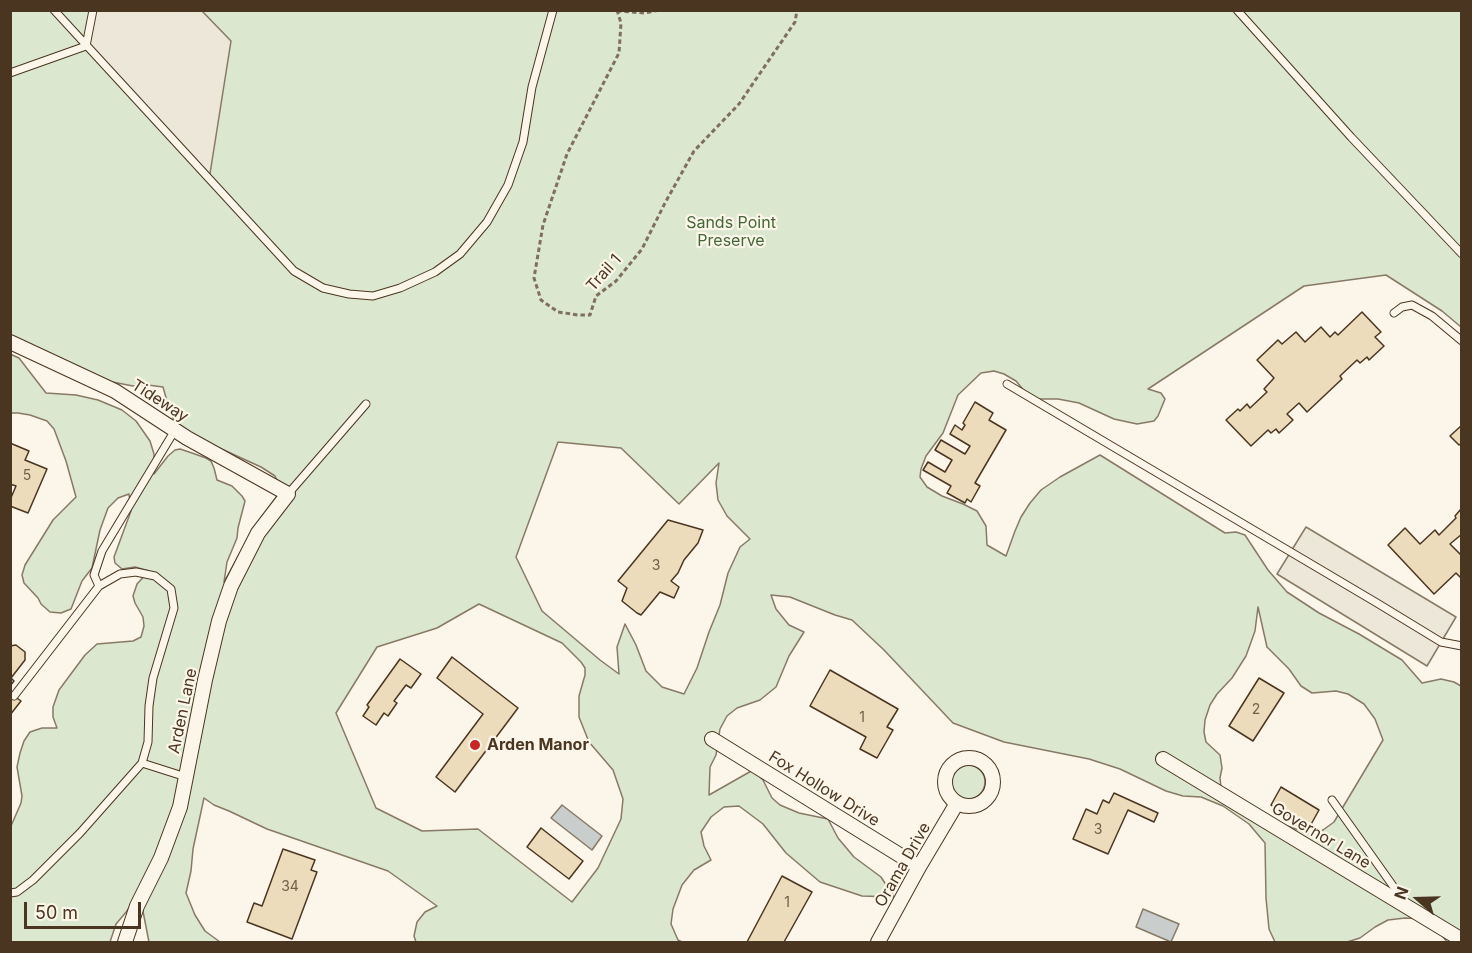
<!DOCTYPE html>
<html>
<head>
<meta charset="utf-8">
<style>
  body { margin:0 }
  #map { position:relative; width:1472px; height:953px; overflow:hidden; background:#fbf6e9; font-family:Inter,sans-serif }
  canvas { display:block }
  .frame { position:absolute; inset:0; border:12px solid #4a3520; pointer-events:none }
  .north { position:absolute; left:1388px; top:869px; width:60px; height:60px; -webkit-text-stroke:4px #fbf6e9; paint-order:stroke; rotate:290deg; font-size:16px; font-weight:700; line-height:24px; text-align:center; color:#4a3520 }
  .north::after { content:''; display:block; margin:auto; width:21px; height:27px; background:#4a3520; clip-path:polygon(50% 0,100% 100%,50% 72%,0 100%) }
  .scale { position:absolute; left:24px; top:902px; width:117px; height:27px; box-sizing:border-box; border:3px solid #4a3520; border-top:0; padding-left:8px; font-size:18px; line-height:21px; white-space:nowrap; color:#4a3520; -webkit-text-stroke:4px #fbf6e9; paint-order:stroke }
</style>
</head>
<body>
<div id="map">
<canvas width="1472" height="953"></canvas>
<div class="frame"></div>
<div class="north">N</div>
<div class="scale">50 m</div>
</div>
<script>
const c = document.querySelector('canvas').getContext('2d');
c.lineJoin = 'round';
function paint(path, color) { c.fillStyle = color; c.fill(path, 'evenodd'); }
const toPath = rows => new Path2D(rows.map(r => 'M' + r).join(''));
function trace(path, color, width, dash) { c.strokeStyle = color; c.lineWidth = width; c.lineCap = dash ? 'butt' : 'round'; c.setLineDash(dash || []); c.stroke(path); }
function write(font, color, halo, rows, align = 'center') {
  c.font = font + ' Inter,sans-serif'; c.lineWidth = 4.5; c.setLineDash([]); c.textBaseline = 'middle'; c.strokeStyle = halo; c.fillStyle = color; for (const [text, x, y, turn = 0] of rows) {
    c.save(); c.translate(x, y); c.rotate((+turn || 0) * Math.PI / 180); c.textAlign = isNaN(turn) ? turn : align; if (halo) c.strokeText(text, 0, 0); c.fillText(text, 0, 0); c.restore();
  }
}
const green = toPath([
  [11,11,1461,11,1461,327,1442,311,1386,275,1304,286,1148,389,1161,393,1165,399,1158,416,1154,421,1137,424,1114,419,1079,403,1058,399,1031,399,1016,381,1004,374,994,371,981,373,958,395,943,433,926,456,921,469,920,477,927,487,942,496,963,504,977,511,986,526,987,545,1006,556,1015,531,1021,517,1030,503,1041,490,1060,477,1100,455,1225,533,1236,532,1245,535,1268,570,1287,592,1319,613,1359,634,1402,660,1422,683,1441,679,1454,682,1461,686,1461,942,1447,942,1441,934,1426,919,1405,918,1388,920,1375,927,1360,938,1347,942,1275,942,1269,929,1266,898,1265,843,1249,824,1223,806,1201,797,1183,796,1166,791,1120,769,1089,759,1004,742,953,723,884,650,852,620,835,615,790,597,771,595,776,609,789,625,804,632,789,656,776,687,760,700,737,708,727,716,720,729,716,755,710,767,709,795,753,770,763,780,772,798,780,805,799,813,828,819,838,838,854,857,881,877,894,897,862,896,820,882,786,853,763,824,739,806,724,807,711,817,701,832,704,846,711,860,694,870,682,885,673,909,671,924,678,940,682,942,416,942,414,936,417,922,425,912,437,906,388,871,267,829,229,811,214,805,204,798,193,849,191,871,186,893,195,915,205,931,220,942,149,942,139,891,127,911,116,924,110,942,11,942,11,826,21,803,22,796,17,767,20,753,24,741,30,732,42,728,57,728,53,717,53,707,59,690,85,655,97,644,133,641,141,637,144,626,143,617,135,603,133,596,137,584,149,571,135,567,122,569,115,563,114,557,131,511,129,494,118,498,108,508,100,530,92,568,82,581,71,609,61,613,50,612,41,604,38,598,24,583,22,575,25,565,53,520,76,497,66,461,54,429,47,421,30,415,18,413,11,413,10,354,19,358,46,393,76,395,98,400,122,410,136,421,150,441,154,454,154,474,168,456,175,450,180,449,192,453,206,458,211,461,214,468,217,480,232,486,242,496,245,501,238,528,237,538,227,562,224,582,253,529,277,496,278,482,275,476,261,467,204,441,181,427,174,420,170,412,163,387,148,385,133,386,97,379,11,335,11,11],
  [558,442,621,448,679,504,719,463,716,483,718,500,727,516,750,539,740,547,728,573,720,605,709,632,697,668,684,694,662,687,646,671,636,645,625,624,617,647,619,674,600,660,542,611,516,557,558,442],
  [479,604,562,643,581,662,585,668,585,675,579,696,579,717,589,742,613,770,623,799,621,819,598,868,572,902,478,829,422,831,376,808,336,713,377,647,437,628,479,604],
  [1258,607,1267,647,1289,669,1301,686,1312,693,1336,691,1348,694,1364,704,1375,719,1383,740,1334,822,1323,830,1310,834,1279,823,1221,787,1220,778,1222,768,1220,755,1206,742,1204,732,1205,720,1210,705,1217,694,1232,678,1246,656,1255,631,1258,607],
  '951 782a17 17 0 1 1 34 0a17 17 0 1 1-34 0Z'
]);
paint(green, '#dce7d0');
trace(green, '#887966', 1.5);
const parking = toPath([
  [93,10,202,11,231,41,209,180,86,46,93,10],
  [1306,527,1456,617,1427,666,1277,574,1306,527]
]);
paint(parking, '#ede7d9');
trace(parking, '#887966', 1.5);
const water = toPath([
  [562,805,602,836,592,850,551,818,562,805],
  [1143,909,1179,924,1171,942,1136,927,1143,909]
]);
paint(water, '#c9cecd');
trace(water, '#887966', 1.5);
const building = toPath([
  [1362,312,1381,332,1375,337,1384,346,1369,360,1367,357,1360,363,1357,360,1340,376,1342,379,1307,412,1299,403,1287,414,1293,420,1279,433,1276,429,1271,433,1268,430,1251,446,1226,420,1238,409,1240,411,1247,404,1250,408,1267,392,1264,389,1274,378,1257,360,1278,340,1282,344,1296,332,1305,342,1321,327,1330,337,1335,332,1338,335,1362,312],
  [975,402,993,413,989,420,1006,430,975,483,980,486,971,502,967,499,965,503,947,493,951,486,923,470,928,462,945,472,952,460,935,450,941,440,965,454,970,446,950,434,955,425,962,430,965,425,963,423,975,402],
  [1462,425,1462,443,1459,445,1450,436,1462,425],
  [10,443,29,451,25,460,47,469,28,513,10,506,10,500,16,486,10,484,10,443],
  [1461,509,1462,534,1450,544,1462,556,1462,579,1456,573,1434,594,1388,545,1405,528,1420,544,1435,530,1439,535,1456,518,1455,516,1461,509],
  [668,520,703,530,698,543,684,560,678,573,671,581,679,587,674,598,660,592,641,615,637,613,622,601,627,588,618,581,668,520],
  [16,645,25,652,25,660,11,678,14,681,10,686,10,646,16,645],
  [452,657,518,708,455,792,436,777,483,714,437,678,452,657],
  [400,659,421,674,411,688,406,685,394,701,397,703,388,716,384,713,376,725,363,716,369,707,367,705,400,659],
  [830,670,898,709,887,727,893,730,877,758,860,749,866,737,810,706,830,670],
  [1259,678,1284,693,1253,741,1229,726,1259,678],
  [10,693,21,701,10,715,10,693],
  [1281,787,1319,810,1309,828,1271,805,1281,787],
  [1114,793,1158,813,1154,822,1128,810,1108,854,1073,839,1086,809,1097,814,1103,800,1109,803,1114,793],
  [541,828,583,861,569,879,527,847,541,828],
  [283,849,315,860,311,870,317,872,292,939,247,922,254,903,262,906,283,849],
  [782,876,812,892,784,942,747,942,782,876]
]);
paint(building, '#ecdcbc');
trace(building, '#4a3520', 1.5);
const service = toPath([
  [54,10,294,271,323,288,349,294,373,296,400,288,435,272,460,254,487,222,508,185,523,142,532,87,553,10],
  [1237,10,1351,137,1462,254],
  [10,73,86,46,93,10],
  [1394,313,1402,307,1412,305,1432,316,1462,341],
  [1007,384,1377,603,1441,642,1462,646],
  [288,494,366,404],
  [99,586,94,575,102,551,175,430],
  [14,696,99,586,120,574,136,572,155,576,171,589,174,608,153,678,149,706,148,742,142,763],
  [1332,800,1403,900],
  [10,893,17,892,33,880,80,833,142,763,186,777]
]);
const minor = toPath([
  [10,342,115,391,187,438,288,494,258,533,231,586,219,621,205,680,180,807,161,858,137,906,125,942],
  [712,739,919,867],
  '945 782a24 24 0 1 1 48 0a24 24 0 1 1-48 0Z',
  [1163,759,1462,940],
  [878,942,919,867,957,803]
]);
trace(service, '#4a3520', 9);
trace(minor, '#4a3520', 16);
trace(toPath([
  [617,10,621,23,619,53,567,154,543,225,534,278,541,300,558,312,578,315,590,315,596,296,616,281,642,249,665,203,694,151,739,104,795,22,797,10],
  [617,11,645,13,660,10]
]), '#7f6f5c', 3, [4.5, 3]);
trace(service, '#fbf6e9', 7);
trace(minor, '#fbf6e9', 14);
for (const [x, y, r, color] of [
  [475,745,6,"#c62828"]
]) { const dot = new Path2D(); dot.arc(x, y, r, 0, 2 * Math.PI); c.fillStyle = color; c.fill(dot); trace(dot, '#fbf6e9', 2); }
write('14px', '#725f47', null, [
  ["5",27,476],
  ["3",656,566],
  ["2",1256,710],
  ["1",862,718],
  ["3",1098,830],
  ["34",290,887],
  ["1",787,903]
]);
write('16px', '#436837', '#fbf6e9', [
  ["Sands Point",731,223],
  ["Preserve",731,241]
]);
write('16px', '#4a3520', '#fbf6e9', [
  ["Trail 1",604,273,-48],
  ["Tideway",160,401,33],
  ["Arden Lane",183,711,-78],
  ["Fox Hollow Drive",824,789,32],
  ["Governor Lane",1321,836,31],
  ["Orama Drive",903,865,-60]
]);
write('bold 16px', '#4a3520', '#fbf6e9', [
  ["Arden Manor",487,745]
], 'left');
</script>
</body>
</html>
